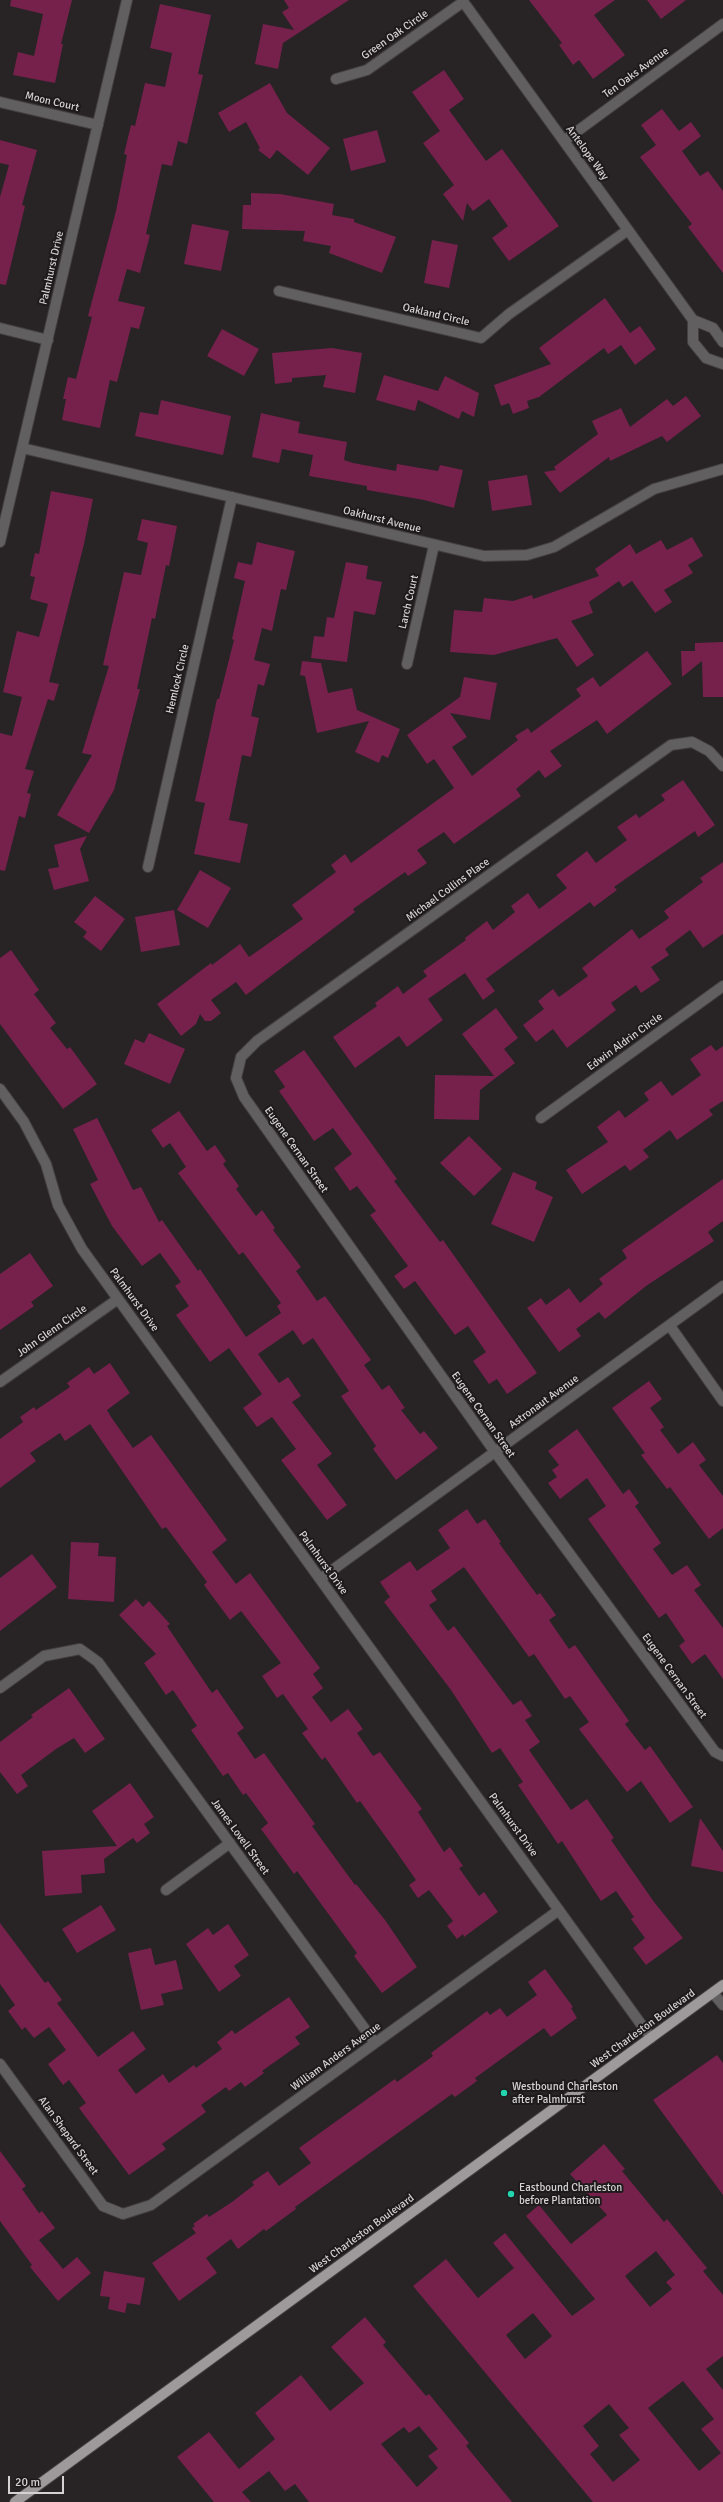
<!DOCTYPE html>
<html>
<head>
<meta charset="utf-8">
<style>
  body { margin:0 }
  #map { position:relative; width:723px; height:2502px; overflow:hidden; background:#282325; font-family:Signika,sans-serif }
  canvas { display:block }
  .scale { position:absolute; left:8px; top:2476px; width:56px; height:18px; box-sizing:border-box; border:2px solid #d5d2d3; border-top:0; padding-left:5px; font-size:12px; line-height:14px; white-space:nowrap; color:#d5d2d3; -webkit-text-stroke:3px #1e1a1b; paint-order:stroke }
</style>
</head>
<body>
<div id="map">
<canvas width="723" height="2502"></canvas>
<div class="scale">20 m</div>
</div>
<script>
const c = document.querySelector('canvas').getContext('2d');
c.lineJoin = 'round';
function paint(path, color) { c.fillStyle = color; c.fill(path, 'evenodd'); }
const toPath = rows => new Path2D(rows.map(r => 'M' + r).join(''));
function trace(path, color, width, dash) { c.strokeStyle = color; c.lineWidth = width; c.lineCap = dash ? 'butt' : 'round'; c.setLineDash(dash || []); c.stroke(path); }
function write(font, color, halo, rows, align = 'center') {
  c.font = font + ' Signika,sans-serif'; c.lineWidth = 4; c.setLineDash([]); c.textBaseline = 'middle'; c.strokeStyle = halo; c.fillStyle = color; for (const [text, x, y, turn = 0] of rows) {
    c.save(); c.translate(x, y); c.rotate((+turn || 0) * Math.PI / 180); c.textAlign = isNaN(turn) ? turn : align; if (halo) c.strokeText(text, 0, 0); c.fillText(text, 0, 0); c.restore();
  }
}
paint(toPath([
  [11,0,72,0,61,44,63,44,55,83,13,75,18,52,34,56,43,14,10,6],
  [284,0,349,0,283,43,278,69,255,64,263,24,294,30,282,12,289,8],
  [529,0,615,0,594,15,625,55,593,79,579,60,573,65,559,45,562,43],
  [647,0,686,0,661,19],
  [160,4,211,15,198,74,203,75,187,144,178,141,172,166,162,164,146,234,150,235,140,273,127,269,118,301,145,307,139,329,131,327,117,382,110,380,100,428,62,420,66,399,63,399,68,377,76,379,92,317,88,316,116,211,127,155,124,154,131,125,135,126,145,83,165,87,172,53,150,48],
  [444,70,464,99,449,110,486,161,502,149,559,226,509,261,492,238,508,226,489,199,473,211,467,203,463,221,443,194,454,185,423,143,440,131,412,92],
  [270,83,287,113,330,148,308,175,277,150,270,159,258,150,260,148,246,122,229,132,218,113],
  [662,109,679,131,691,122,701,136,682,151,700,176,708,171,723,191,723,273,688,227,692,224,640,157,656,145,641,125],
  [377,130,386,162,351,171,343,139],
  [0,140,37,150,22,205,25,206,6,285,0,284,0,197,9,165,0,163],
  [251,193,280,194,334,204,332,215,354,219,354,222,396,237,382,273,329,253,331,246,303,241,305,231,242,229,243,205,251,205],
  [192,224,229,231,221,271,184,264],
  [432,240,458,245,449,288,424,283],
  [605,298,630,333,640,326,656,349,635,365,621,345,608,354,604,348,539,397,527,401,529,408,513,414,509,403,501,406,494,385,551,364,539,348],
  [222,329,259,349,244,376,207,356],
  [332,348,362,353,355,393,323,387,326,375,292,378,292,382,275,384,272,353],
  [384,375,438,391,445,376,479,393,474,417,462,411,459,419,418,400,415,411,376,400],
  [686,396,701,416,667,442,662,436,610,461,609,457,560,493,544,472,556,470,554,467,598,434,592,421,621,408,630,427,667,399,673,406],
  [161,400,231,416,223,455,135,436,140,412,158,415],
  [261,413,300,422,298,433,347,442,344,460,353,463,396,471,397,464,438,471,440,465,463,470,454,508,424,500,367,490,367,486,309,476,313,455,282,449,279,463,252,457],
  [527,475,532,505,492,511,488,481],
  [51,491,93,499,84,544,49,682,59,684,54,701,48,699,25,769,34,771,27,793,31,794,25,818,19,816,5,871,0,870,0,733,12,736,22,697,3,692,17,631,39,637,48,604,30,599,35,577,30,576,35,553,39,554],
  [142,519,177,526,169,566,166,565,155,619,152,618,137,689,140,689,114,790,89,833,57,815,92,755,82,753,109,666,103,665,124,572,141,575,148,543,137,540],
  [692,537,703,556,688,565,693,573,664,590,672,602,655,613,632,581,623,587,619,581,589,602,593,613,571,621,594,655,577,667,557,638,494,655,450,652,454,610,482,612,484,598,513,601,532,595,533,599,599,576,595,569,630,544,636,554,661,540,667,550],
  [257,542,295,551,286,590,281,589,272,631,262,628,254,660,270,664,264,686,258,684,251,716,259,718,251,757,242,755,229,820,248,824,240,863,194,854,205,803,195,801,217,699,219,699,234,640,232,639,245,581,234,578,238,562,252,565],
  [346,562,368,566,366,579,382,582,375,615,354,611,347,662,311,658,314,636,324,637,327,617,334,618],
  [723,642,723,697,703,697,702,661,682,677,681,651,695,651,695,643],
  [647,651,672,684,607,734,597,720,550,751,562,766,545,778,539,770,516,789,521,796,454,844,444,832,417,850,427,863,408,876,405,872,353,909,355,912,246,995,236,982,211,1000,221,1013,211,1021,205,1021,200,1014,196,1024,181,1036,157,1004,211,963,212,965,240,944,249,957,303,919,292,905,336,872,331,865,345,854,351,863,454,788,434,759,427,764,407,735,460,697,464,677,497,683,490,720,450,713,467,737,452,747,472,776,518,740,515,736,528,728,531,733,581,696,576,689,593,677,600,687],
  [302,661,321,663,328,693,352,688,357,710,400,729,388,758,382,755,379,763,355,752,369,721,317,733,305,676,300,675],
  [683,780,715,825,698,837,695,831,641,868,614,887,617,890,594,907,590,902,486,979,495,991,483,1000,465,973,428,999,443,1020,407,1047,399,1036,355,1068,333,1037,377,1006,375,1003,398,986,403,994,427,976,423,971,466,940,465,938,487,921,493,930,515,912,511,906,528,893,539,909,567,888,556,875,587,851,596,863,627,840,617,827,636,814,639,818,665,800,661,795],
  [87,836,80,849,89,881,54,890,48,869,59,867,54,845],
  [723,862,723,934,703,948,690,930,665,949,669,955,651,967,660,980,641,993,636,985,611,1003,616,1010,567,1048,553,1029,536,1042,523,1025,544,1009,538,1001,553,989,559,997,588,976,582,968,632,929,639,939,669,918,664,911,703,882,700,878],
  [200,870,231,888,208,928,177,910],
  [95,896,125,919,101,951,83,937,87,932,74,922],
  [174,910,180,945,141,952,135,917],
  [11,950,39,990,34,994,56,1023,50,1028,67,1049,70,1047,97,1084,63,1109,0,1024,0,958],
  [496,1008,518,1038,504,1049,515,1063,480,1090,479,1120,434,1119,435,1075,494,1076,462,1034],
  [149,1033,185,1049,170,1084,124,1064,135,1039,144,1043],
  [711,1045,716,1051,723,1046,723,1101,709,1110,713,1115,677,1140,670,1130,643,1150,649,1157,630,1171,625,1165,582,1194,566,1170,608,1142,597,1127,619,1110,625,1118,649,1100,644,1093,661,1081,672,1096,701,1075,690,1059],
  [304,1050,397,1179,394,1181,440,1242,443,1240,537,1373,507,1394,497,1379,489,1384,473,1361,486,1352,468,1326,455,1335,415,1281,404,1289,394,1276,408,1266,370,1215,376,1211,357,1186,350,1191,334,1168,352,1154,333,1128,314,1141,279,1091,285,1087,274,1071],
  [179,1111,207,1151,215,1145,226,1161,223,1164,239,1186,236,1189,256,1216,262,1210,275,1228,273,1230,301,1267,296,1271,317,1301,325,1296,346,1325,371,1360,364,1365,382,1390,389,1385,405,1408,401,1410,420,1434,424,1431,438,1448,396,1480,373,1449,376,1446,341,1396,349,1391,313,1338,303,1345,293,1330,258,1354,279,1383,288,1377,301,1396,292,1402,332,1454,317,1465,347,1505,327,1520,281,1460,296,1449,272,1417,257,1427,243,1408,262,1394,229,1348,210,1362,176,1315,189,1306,175,1286,181,1282,160,1253,142,1266,112,1226,90,1184,98,1180,73,1129,97,1118,133,1190,141,1187,159,1222,162,1220,198,1271,200,1269,246,1337,281,1313,277,1306,281,1303,243,1252,239,1255,178,1173,186,1167,170,1143,163,1148,151,1130],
  [469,1136,502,1169,474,1196,440,1163],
  [513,1172,537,1182,535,1189,553,1197,534,1242,491,1224],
  [723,1179,723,1221,708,1232,714,1241,646,1286,605,1319,599,1312,576,1329,581,1336,559,1352,527,1308,541,1298,546,1305,569,1288,580,1303,603,1284,599,1279,627,1258,622,1250],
  [30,1253,53,1286,31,1302,34,1306,0,1330,0,1274],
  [110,1363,130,1393,107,1410,111,1417,133,1448,151,1435,227,1540,212,1552,236,1584,250,1573,320,1668,313,1674,323,1688,312,1697,331,1722,348,1709,363,1729,357,1733,373,1756,380,1752,422,1809,418,1812,444,1852,450,1847,463,1866,459,1868,479,1896,484,1892,498,1912,464,1937,463,1934,457,1939,447,1926,453,1921,429,1890,418,1898,409,1885,416,1880,393,1847,360,1801,357,1803,325,1757,322,1760,302,1733,308,1729,283,1694,277,1698,262,1676,281,1663,241,1611,230,1620,204,1585,207,1582,166,1527,162,1529,90,1424,65,1441,60,1433,30,1453,36,1461,0,1488,0,1439,23,1422,20,1417,34,1407,36,1410,70,1387,67,1383,89,1367,94,1374],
  [649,1381,662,1399,650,1408,664,1427,660,1430,678,1454,693,1442,706,1460,699,1465,723,1496,723,1528,709,1539,670,1487,667,1489,641,1455,645,1453,612,1408],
  [577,1429,623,1494,629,1489,639,1503,635,1506,661,1543,653,1549,672,1575,687,1565,701,1585,694,1590,723,1628,723,1679,705,1654,692,1664,679,1646,685,1641,666,1613,659,1618,588,1519,606,1506,587,1478,560,1499,548,1483,557,1477,552,1470,559,1465,548,1451],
  [467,1509,477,1524,485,1519,501,1542,499,1543,537,1595,540,1593,556,1615,549,1620,569,1649,575,1645,629,1721,625,1724,645,1750,650,1746,693,1807,670,1823,641,1781,627,1792,579,1729,589,1722,570,1696,565,1699,534,1654,529,1657,464,1567,431,1591,437,1600,429,1605,448,1631,454,1626,513,1705,521,1700,532,1716,525,1720,540,1742,529,1750,571,1810,587,1799,614,1838,611,1840,654,1902,683,1938,646,1965,633,1948,645,1938,631,1919,634,1917,616,1891,601,1901,562,1841,558,1844,518,1785,523,1782,500,1748,492,1753,451,1690,384,1602,390,1597,380,1582,410,1561,417,1571,450,1548,438,1530],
  [71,1542,99,1543,98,1556,116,1557,114,1602,68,1599],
  [32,1554,57,1587,0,1631,0,1578],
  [136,1599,143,1607,149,1601,170,1624,167,1626,212,1693,217,1689,244,1728,237,1733,255,1759,264,1753,315,1824,312,1826,355,1885,356,1884,385,1920,417,1967,382,1993,354,1956,357,1953,297,1871,294,1874,261,1829,268,1823,246,1793,243,1795,228,1773,223,1776,191,1730,197,1726,173,1690,166,1695,144,1663,156,1654,119,1615],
  [69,1688,105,1739,85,1753,74,1738,56,1749,21,1775,28,1786,17,1794,0,1772,0,1742,33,1717,31,1715],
  [130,1783,154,1817,144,1824,150,1833,137,1843,133,1838,104,1859,105,1873,81,1875,82,1893,45,1896,42,1851,117,1846,92,1811],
  [700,1818,723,1851,723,1872,691,1866],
  [101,1905,116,1930,77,1953,62,1929],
  [0,1923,45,1983,48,1981,62,2000,57,2003,98,2057,133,2031,146,2049,118,2070,136,2094,163,2074,169,2083,194,2065,196,2068,222,2049,217,2042,232,2030,235,2034,289,1997,310,2027,295,2037,300,2044,262,2071,264,2073,245,2087,241,2082,229,2091,226,2087,201,2105,206,2112,162,2144,166,2149,129,2175,79,2108,86,2103,69,2080,63,2085,48,2064,66,2050,49,2027,34,2038,25,2027,22,2030,8,2011,15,2005,0,1984],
  [228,1924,249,1955,234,1966,241,1976,219,1992,186,1944,208,1928,213,1935],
  [151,1948,155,1965,176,1960,183,1989,161,1994,164,2005,141,2010,128,1953],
  [545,1969,573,2007,571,2008,577,2018,551,2037,544,2028,475,2078,477,2081,455,2097,452,2094,295,2207,296,2209,266,2231,264,2229,238,2249,231,2239,206,2258,217,2273,179,2301,152,2263,196,2233,192,2228,195,2226,193,2224,207,2214,209,2217,232,2202,254,2185,252,2182,268,2171,279,2186,311,2163,299,2148,395,2079,397,2082,433,2056,431,2053,487,2011,490,2015,500,2008,507,2017,537,1995,528,1982],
  [717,2055,723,2063,723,2195,653,2100],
  [604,2144,625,2169,622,2171,664,2222,667,2219,707,2268,703,2271,723,2295,723,2356,706,2369,723,2390,723,2502,593,2502,413,2286,446,2259,478,2298,514,2268,493,2243,505,2233,572,2316,595,2299,526,2216,539,2205,571,2244,607,2215,570,2174],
  [656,2251,675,2275,666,2282,672,2289,650,2307,625,2276],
  [533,2313,552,2336,525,2359,506,2335],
  [683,2381,714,2419,701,2429,721,2453,699,2471,648,2408],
  [609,2404,629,2428,619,2435,640,2460,613,2482,590,2454,599,2446,583,2426],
  [0,2151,26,2186,22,2189,39,2213,42,2211,55,2228,39,2240,63,2269,77,2257,91,2273,58,2301,30,2267,32,2265,0,2221],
  [104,2271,145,2278,140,2305,127,2303,125,2313,108,2309,110,2297,100,2296],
  [365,2317,386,2342,383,2345,426,2396,429,2394,469,2443,466,2446,512,2502,309,2502,295,2484,285,2491,269,2471,242,2492,251,2502,214,2502,177,2457,209,2432,239,2469,275,2439,255,2413,301,2375,330,2411,335,2407,364,2383,331,2347],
  [419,2426,438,2449,428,2456,438,2468,417,2487,381,2444,404,2427,409,2433]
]), '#75214c');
const minor = toPath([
  [462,0,693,320,713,328,723,342],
  [336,79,367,70,463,2],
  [0,102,98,125],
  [564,141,723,24],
  [279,291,481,338,509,314,628,230],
  [693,320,693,342,706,358,723,364],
  [0,328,48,340],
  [22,448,484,556,527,555,554,547,654,489,723,469],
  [0,542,127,0],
  [407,664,434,545],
  [723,766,709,751,692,742,671,745,257,1041,241,1057,236,1078,244,1097,495,1452,715,1752,723,1756],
  [148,867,232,497],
  [0,1089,24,1122,46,1164,58,1205,82,1249,651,2038],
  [541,1118,723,986],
  [670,1326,723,1401],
  [0,1382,118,1299],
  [320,1579,723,1286],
  [0,1688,44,1656,80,1649,98,1662,375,2043],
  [166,1890,230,1843],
  [713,1993,723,2005],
  [0,2064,103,2206,123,2214,151,2205,559,1910]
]);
const major = toPath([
  [15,2502,723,1985]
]);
trace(minor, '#443f41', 12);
trace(major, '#443f41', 12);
trace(minor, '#615f60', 10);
trace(major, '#9e999b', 10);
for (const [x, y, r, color] of [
  [504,2093,4,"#22d5af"],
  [511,2194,4,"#22d5af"]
]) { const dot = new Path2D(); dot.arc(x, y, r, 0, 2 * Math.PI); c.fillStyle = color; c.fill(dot); trace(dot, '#1e1a1b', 1.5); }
write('11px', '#d5d2d3', '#1e1a1b', [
  ["Green Oak Circle",395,35,-35],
  ["Ten Oaks Avenue",636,73,-36],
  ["Moon Court",52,102,13],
  ["Antelope Way",587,153,54],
  ["Palmhurst Drive",52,268,-77],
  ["Oakland Circle",436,315,13],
  ["Oakhurst Avenue",382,520,14],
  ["Larch Court",409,602,-77],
  ["Hemlock Circle",178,679,-77],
  ["Michael Collins Place",448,890,-36],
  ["Edwin Aldrin Circle",625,1042,-36],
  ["Eugene Cernan Street",296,1150,55],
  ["Palmhurst Drive",134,1300,54],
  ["John Glenn Circle",52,1331,-35],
  ["Astronaut Avenue",544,1402,-36],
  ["Eugene Cernan Street",483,1415,55],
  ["Palmhurst Drive",323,1563,54],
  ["Eugene Cernan Street",674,1676,54],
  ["Palmhurst Drive",513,1825,54],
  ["James Lovell Street",240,1837,54],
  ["West Charleston Boulevard",643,2029,-36],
  ["William Anders Avenue",336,2057,-36],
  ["Alan Shepard Street",68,2136,54],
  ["West Charleston Boulevard",362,2234,-36]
]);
write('11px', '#d5d2d3', '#1e1a1b', [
  ["Westbound Charleston",512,2087],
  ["after Palmhurst",512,2100],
  ["Eastbound Charleston",519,2188],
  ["before Plantation",519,2201]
], 'left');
</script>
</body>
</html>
